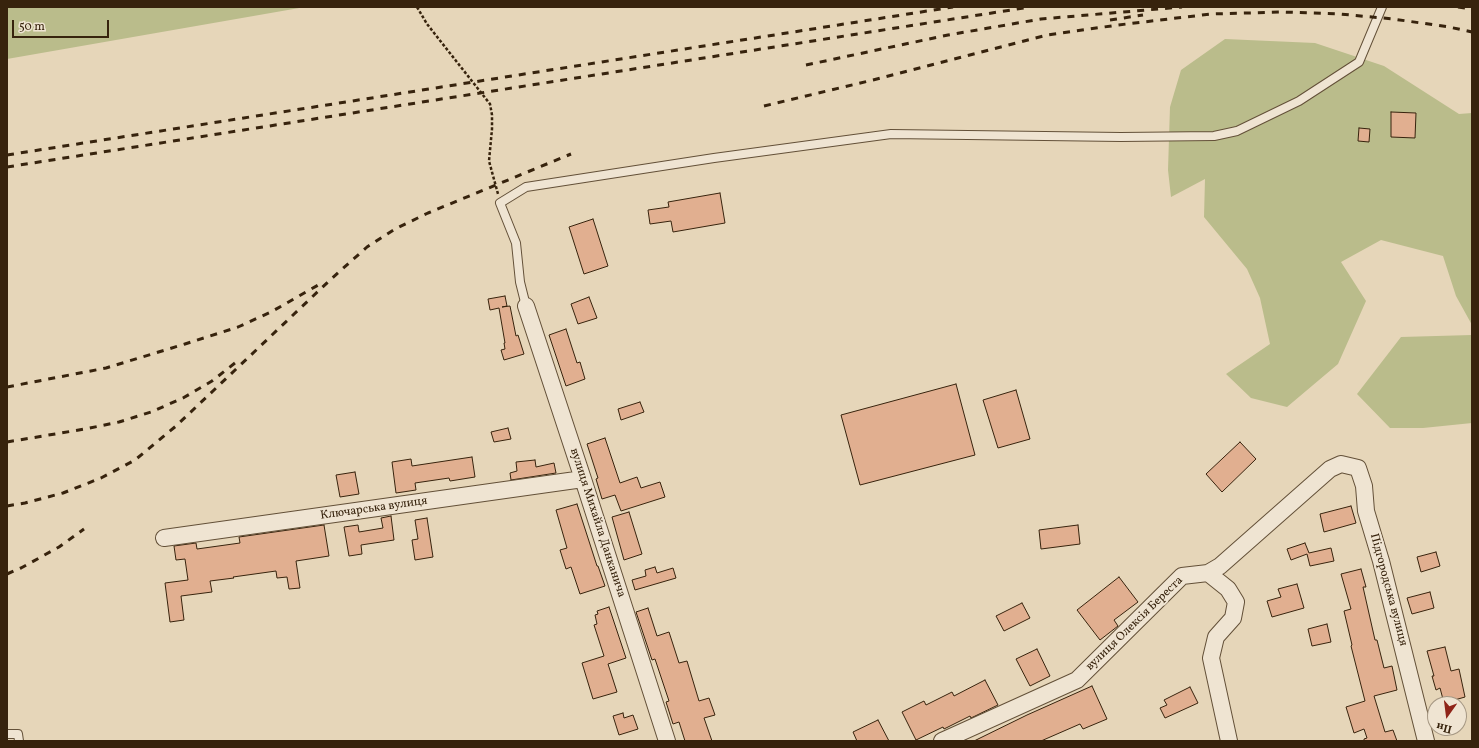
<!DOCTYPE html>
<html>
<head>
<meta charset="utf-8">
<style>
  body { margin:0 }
  #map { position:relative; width:1479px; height:748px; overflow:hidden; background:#e6d6b9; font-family:Vollkorn,serif }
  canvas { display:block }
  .frame { position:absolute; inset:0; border:8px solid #37230d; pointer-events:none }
  .north { position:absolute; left:1427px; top:696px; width:40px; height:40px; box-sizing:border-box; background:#efe4d2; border:1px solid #a59783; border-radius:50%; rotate:194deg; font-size:11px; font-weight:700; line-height:16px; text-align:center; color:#37230d }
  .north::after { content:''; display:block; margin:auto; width:14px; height:18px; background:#8f2418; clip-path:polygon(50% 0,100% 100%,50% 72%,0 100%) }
  .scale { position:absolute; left:12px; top:20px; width:97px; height:18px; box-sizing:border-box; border:2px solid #37230d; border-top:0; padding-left:5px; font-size:12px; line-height:14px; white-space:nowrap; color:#37230d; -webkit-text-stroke:3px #efe4d2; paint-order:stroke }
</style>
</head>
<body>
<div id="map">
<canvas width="1479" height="748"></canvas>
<div class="frame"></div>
<div class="north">Пн</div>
<div class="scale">50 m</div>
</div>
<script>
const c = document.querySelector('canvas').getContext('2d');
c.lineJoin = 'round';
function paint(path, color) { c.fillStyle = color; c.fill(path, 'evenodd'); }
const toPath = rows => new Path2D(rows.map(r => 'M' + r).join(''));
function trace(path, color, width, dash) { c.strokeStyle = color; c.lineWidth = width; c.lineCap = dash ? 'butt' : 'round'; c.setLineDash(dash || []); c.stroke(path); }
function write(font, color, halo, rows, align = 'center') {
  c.font = font + ' Vollkorn,serif'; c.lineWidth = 4; c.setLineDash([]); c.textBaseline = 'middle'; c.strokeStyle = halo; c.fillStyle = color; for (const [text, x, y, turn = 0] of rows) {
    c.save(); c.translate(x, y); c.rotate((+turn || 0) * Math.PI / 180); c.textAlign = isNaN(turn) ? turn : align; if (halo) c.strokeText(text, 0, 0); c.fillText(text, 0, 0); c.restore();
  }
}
paint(toPath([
  [7,7,305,7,7,59],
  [1225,39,1315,43,1384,66,1459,114,1472,113,1472,325,1456,296,1443,256,1381,240,1341,262,1366,301,1338,364,1287,407,1251,398,1226,374,1270,344,1260,298,1247,269,1204,217,1205,179,1171,197,1168,170,1170,107,1181,70],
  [1472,335,1472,423,1423,428,1390,428,1357,394,1401,337]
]), '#babc8b');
const building = toPath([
  [1391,112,1416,113,1415,138,1391,137,1391,112],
  [1359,128,1370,129,1369,142,1358,141,1359,128],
  [720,193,725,223,673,232,671,221,650,224,648,210,669,207,668,202,720,193],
  [593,219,608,266,584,274,569,227,593,219],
  [505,296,507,306,502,307,510,306,516,336,518,335,524,354,504,360,501,350,505,349,504,343,505,343,499,308,490,310,488,299,505,296],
  [589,297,597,318,578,324,571,304,589,297],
  [566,329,577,363,580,362,585,379,566,386,549,335,566,329],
  [956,384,975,455,860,485,841,415,956,384],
  [1016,390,1030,439,998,448,983,400,1016,390],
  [640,402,644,412,621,420,618,409,640,402],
  [508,428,511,439,494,442,491,432,508,428],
  [605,438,620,483,637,477,641,488,660,482,665,497,621,511,615,495,602,499,596,479,598,478,587,444,605,438],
  [1240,442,1256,459,1222,492,1206,474,1240,442],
  [472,457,475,477,450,481,449,478,415,483,416,490,396,493,392,462,411,459,412,466,472,457],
  [535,460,536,467,554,463,556,473,511,480,510,473,517,471,516,462,535,460],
  [355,472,359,494,340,497,336,475,355,472],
  [577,504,597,566,598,566,605,586,580,594,571,567,566,569,560,550,567,548,556,510,577,504],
  [1351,506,1356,523,1324,532,1320,514,1351,506],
  [629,512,642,554,624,560,612,517,629,512],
  [391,516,394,540,361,545,362,554,349,556,344,527,358,525,359,532,383,528,381,518,391,516],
  [427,518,433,557,415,560,412,540,418,539,415,520,427,518],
  [324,525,329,556,296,561,300,588,289,589,287,577,277,578,276,571,233,577,234,578,210,581,212,592,181,596,184,620,170,622,165,583,188,580,185,559,176,560,174,546,196,543,197,549,240,543,239,537,324,525],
  [1078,525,1080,544,1041,549,1039,530,1078,525],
  [1305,543,1309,553,1331,548,1334,561,1310,566,1307,554,1291,560,1287,549,1305,543],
  [1436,552,1440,566,1421,572,1417,557,1436,552],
  [655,567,657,573,673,568,676,578,635,590,632,580,646,576,645,570,655,567],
  [1361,569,1366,587,1363,587,1375,640,1377,640,1384,668,1392,666,1397,690,1374,696,1385,732,1393,730,1397,741,1364,741,1364,739,1367,738,1364,729,1354,733,1346,707,1365,701,1351,646,1352,645,1344,611,1351,609,1341,574,1361,569],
  [1119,577,1138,602,1114,620,1118,626,1100,640,1077,610,1119,577],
  [1297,584,1304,608,1272,617,1267,601,1281,597,1278,589,1297,584],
  [1430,592,1434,608,1412,614,1407,598,1430,592],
  [1022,603,1030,618,1004,631,996,616,1022,603],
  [609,607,626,658,608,664,617,692,593,699,582,663,604,656,594,625,597,624,595,615,598,614,597,611,609,607],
  [648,608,657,636,669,632,679,663,687,661,699,701,709,698,715,715,704,718,712,741,685,741,679,722,673,724,666,702,669,701,655,659,652,660,636,612,648,608],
  [1327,624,1331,642,1312,646,1308,629,1327,624],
  [1445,647,1451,671,1459,669,1465,697,1444,703,1440,688,1436,690,1432,676,1434,676,1427,651,1445,647],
  [1037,649,1050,676,1030,686,1016,659,1037,649],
  [985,680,998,705,971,718,970,716,944,729,943,727,916,740,902,712,924,701,926,705,952,692,954,696,985,680],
  [1092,686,1107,719,1083,729,1080,724,1041,741,974,741,1027,715,1092,686],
  [1190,687,1198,703,1165,718,1160,708,1167,705,1164,700,1190,687],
  [623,713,624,718,633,715,638,729,619,735,613,716,623,713],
  [878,720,889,741,857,741,853,732,878,720]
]);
paint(building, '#e1af90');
trace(building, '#37230d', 1);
const service = toPath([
  [526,306,520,282,516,243,500,203,526,187,714,158,891,134,1121,137,1214,136,1237,131,1299,101,1359,62,1382,7],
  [7,734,18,734,19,741]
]);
const minor = toPath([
  [526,306,583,479,667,741],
  [164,538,583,479],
  [1208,573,1228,589,1236,602,1233,618,1216,637,1211,658,1229,741],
  [942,741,1077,680,1182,576,1208,573,1220,566,1330,469,1341,464,1358,468,1364,486,1366,511,1381,561,1426,741]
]);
trace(service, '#635038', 10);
trace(minor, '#635038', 18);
trace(toPath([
  [417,7,427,24,490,104,492,115,492,129,489,161,498,194]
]), '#37230d', 2.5, [3, 2]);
trace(service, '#efe4d2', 8);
trace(minor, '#efe4d2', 16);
trace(toPath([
  [1458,7,1472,9],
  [1110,20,1143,15],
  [806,65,948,35,1041,19,1182,7],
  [764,106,873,80,1047,35,1118,25,1211,14,1282,12,1340,14,1393,19,1449,27,1472,32],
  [7,155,953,7],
  [7,167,1030,7],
  [7,387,106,368,185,344,238,327,271,312,320,284],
  [7,442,85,429,119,422,151,412,183,398,212,381,235,363],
  [7,506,25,503,63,493,101,478,135,460,176,426,330,280,367,247,395,229,428,213,571,154],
  [7,574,21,568,59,547,84,529]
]), '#37230d', 3, [7, 7]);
write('12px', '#37230d', '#efe4d2', [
  ["Ключарська вулиця",374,509,-8],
  ["вулиця Михайла Данканича",597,523,72],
  ["Підгородська вулиця",1388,590,75],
  ["вулиця Олексія Береста",1135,624,-44]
]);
</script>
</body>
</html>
